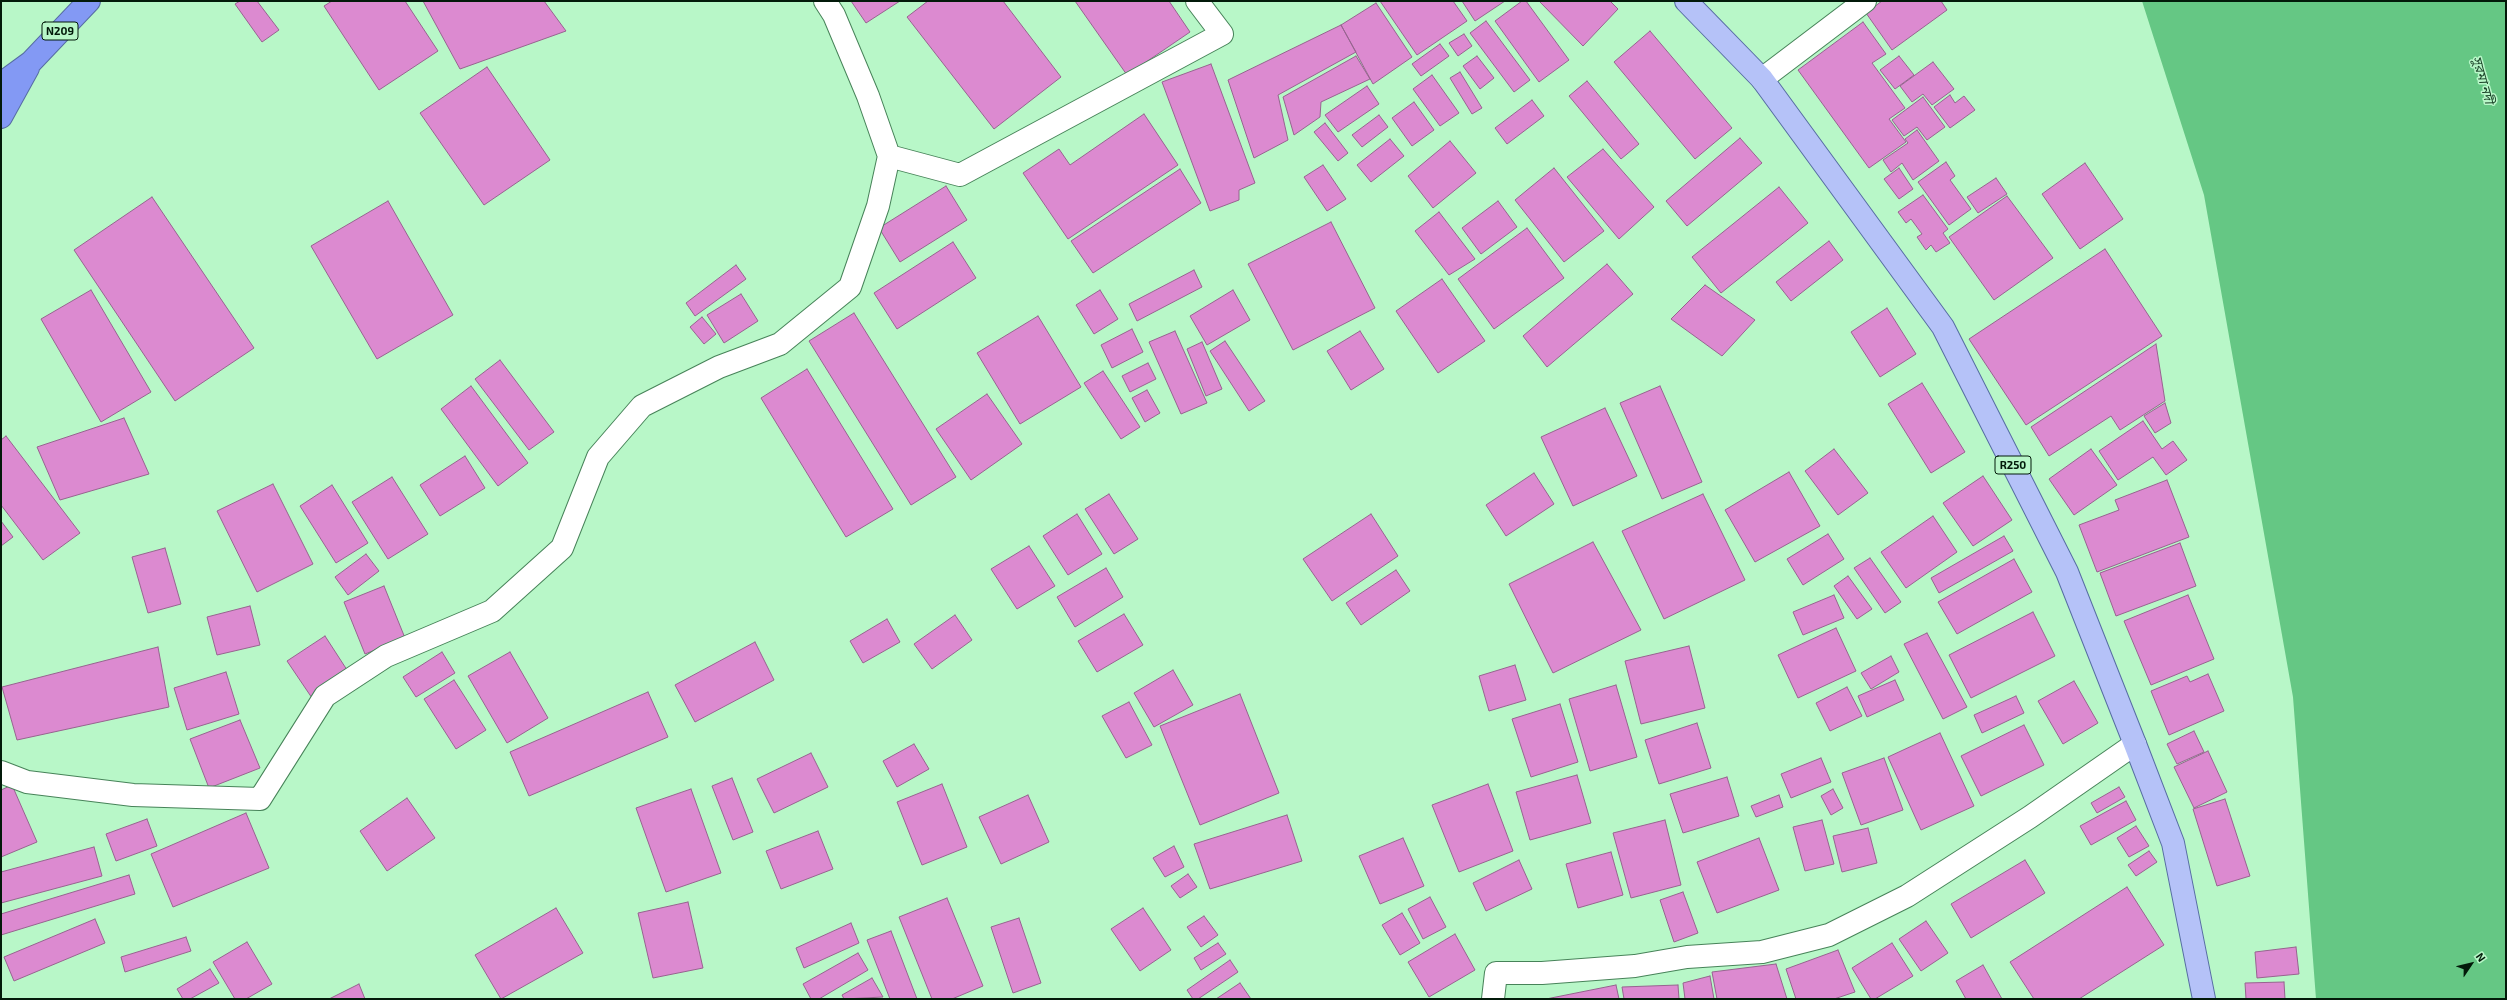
<!DOCTYPE html>
<html>
<head>
<meta charset="utf-8">
<style>
  body { margin:0 }
  #map { position:relative; width:2507px; height:1000px; overflow:hidden; background:#b8f7c8; font-family:"Exo 2",sans-serif }
  canvas { display:block }
  .frame { position:absolute; inset:0; border:2px solid #031a0a; pointer-events:none }
  .north { position:absolute; left:2451px; top:944px; width:40px; height:40px; -webkit-text-stroke:3px #b8f7c8; paint-order:stroke; rotate:55deg; font-size:11px; font-weight:700; line-height:16px; text-align:center; color:#031a0a }
  .north::after { content:''; display:block; margin:auto; width:14px; height:18px; background:#031a0a; clip-path:polygon(50% 0,100% 100%,50% 72%,0 100%) }
</style>
</head>
<body>
<div id="map">
<canvas width="2507" height="1000"></canvas>
<div class="frame"></div>
<div class="north">N</div>
</div>
<script>
const c = document.querySelector('canvas').getContext('2d');
c.lineJoin = 'round';
function paint(path, color) { c.fillStyle = color; c.fill(path, 'evenodd'); }
const toPath = rows => new Path2D(rows.map(r => 'M' + r).join(''));
function trace(path, color, width, dash) { c.strokeStyle = color; c.lineWidth = width; c.lineCap = dash ? 'butt' : 'round'; c.setLineDash(dash || []); c.stroke(path); }
function write(font, color, halo, rows, align = 'center') {
  c.font = font + ' "Exo 2","Noto Sans Bengali",sans-serif'; c.lineWidth = 3; c.setLineDash([]); c.textBaseline = 'middle'; c.strokeStyle = halo; c.fillStyle = color; for (const [text, x, y, turn = 0] of rows) {
    c.save(); c.translate(x, y); c.rotate((+turn || 0) * Math.PI / 180); c.textAlign = isNaN(turn) ? turn : align; if (halo) c.strokeText(text, 0, 0); c.fillText(text, 0, 0); c.restore();
  }
}
paint(toPath([
  [2142,1,2506,1,2506,999,2316,999,2293,697,2204,195]
]), '#65c784');
const building = toPath([
  [240,1,257,1,279,30,262,42,235,4,240,1],
  [332,1,405,1,438,51,379,90,324,6,332,1],
  [423,1,544,1,566,31,460,69,423,1],
  [851,1,900,1,866,23,851,1],
  [928,1,1003,1,1061,77,994,129,907,17,928,1],
  [1075,1,1169,1,1190,32,1127,75,1075,1],
  [1380,1,1453,1,1467,21,1417,55,1380,1],
  [1462,1,1505,1,1475,21,1462,1],
  [1522,1,1526,1,1569,60,1539,82,1495,21,1522,1],
  [1539,1,1610,1,1618,9,1583,46,1539,1],
  [1882,1,1941,1,1947,10,1892,50,1866,13,1882,1],
  [1376,3,1412,57,1373,84,1341,25,1376,3],
  [1486,21,1530,80,1514,92,1470,33,1486,21],
  [1863,22,1886,54,1872,63,1905,108,1889,119,1906,142,1869,168,1798,70,1863,22],
  [1341,25,1356,52,1278,95,1288,140,1254,158,1228,80,1341,25],
  [1650,31,1732,128,1695,159,1614,62,1650,31],
  [1464,34,1472,46,1458,56,1449,43,1464,34],
  [1440,44,1449,56,1421,76,1412,64,1440,44],
  [1356,56,1370,79,1321,102,1320,117,1294,135,1283,97,1356,56],
  [1477,56,1494,78,1480,89,1463,66,1477,56],
  [1899,56,1914,75,1895,89,1880,70,1899,56],
  [1933,62,1954,89,1932,105,1923,94,1912,102,1900,86,1933,62],
  [1211,64,1255,183,1239,190,1239,200,1210,211,1162,82,1211,64],
  [487,67,550,160,484,205,420,113,487,67],
  [1460,72,1482,108,1472,114,1450,78,1460,72],
  [1432,75,1459,113,1440,126,1413,89,1432,75],
  [1587,81,1639,144,1621,159,1569,96,1587,81],
  [1367,86,1379,104,1338,132,1325,115,1367,86],
  [1950,95,1955,103,1964,96,1975,110,1950,128,1934,107,1950,95],
  [1923,97,1945,127,1927,140,1917,127,1904,136,1892,120,1923,97],
  [1532,100,1544,116,1507,144,1495,128,1532,100],
  [1414,102,1434,130,1412,146,1392,118,1414,102],
  [1144,114,1178,165,1068,239,1023,173,1059,149,1070,165,1144,114],
  [1379,115,1388,127,1362,147,1352,135,1379,115],
  [1325,123,1348,153,1338,161,1314,132,1325,123],
  [1917,130,1939,161,1913,180,1902,163,1891,172,1883,160,1908,143,1905,139,1917,130],
  [1740,138,1762,163,1687,226,1666,201,1740,138],
  [1390,139,1404,156,1371,182,1357,165,1390,139],
  [1450,141,1476,173,1433,208,1408,176,1450,141],
  [1603,149,1654,207,1619,239,1567,177,1603,149],
  [1946,162,1955,176,1950,180,1971,209,1949,225,1918,182,1946,162],
  [2085,163,2123,219,2080,249,2042,194,2085,163],
  [1323,165,1346,199,1327,211,1304,177,1323,165],
  [1554,168,1604,231,1564,262,1515,200,1554,168],
  [1899,168,1913,189,1899,199,1884,179,1899,168],
  [1180,169,1201,203,1093,273,1071,241,1180,169],
  [1996,178,2007,194,1978,213,1967,197,1996,178],
  [946,186,967,220,900,262,879,228,946,186],
  [1779,187,1808,223,1721,293,1692,257,1779,187],
  [1923,195,1948,229,1943,233,1950,243,1936,252,1931,245,1926,250,1917,237,1922,234,1911,219,1906,223,1898,212,1923,195],
  [2007,196,2053,258,1994,300,1949,237,2007,196],
  [152,197,254,348,175,401,74,250,152,197],
  [388,201,453,315,377,359,311,246,388,201],
  [1498,201,1517,227,1481,254,1462,228,1498,201],
  [1439,212,1475,259,1449,275,1415,231,1439,212],
  [1331,222,1375,308,1293,350,1248,264,1331,222],
  [1527,228,1564,278,1494,329,1458,279,1527,228],
  [1829,241,1843,260,1791,301,1776,282,1829,241],
  [953,242,976,278,897,329,874,293,953,242],
  [2105,249,2162,336,2026,425,1969,339,2105,249],
  [1607,264,1633,294,1547,367,1523,336,1607,264],
  [736,265,746,279,695,316,686,303,736,265],
  [1194,270,1202,287,1137,321,1129,304,1194,270],
  [1442,279,1485,341,1438,373,1396,311,1442,279],
  [1705,285,1755,320,1722,356,1671,319,1705,285],
  [91,290,151,392,101,422,41,319,91,290],
  [1100,290,1118,319,1094,334,1076,305,1100,290],
  [1233,290,1250,320,1207,345,1190,316,1233,290],
  [741,294,758,321,724,343,707,315,741,294],
  [1887,308,1916,354,1880,377,1851,332,1887,308],
  [854,313,956,477,911,505,809,341,854,313],
  [1038,316,1081,387,1020,424,977,353,1038,316],
  [702,317,716,334,704,344,690,327,702,317],
  [1132,329,1143,352,1112,368,1101,345,1132,329],
  [1175,331,1207,403,1181,414,1149,342,1175,331],
  [1360,331,1384,369,1351,390,1327,351,1360,331],
  [1225,341,1265,401,1249,411,1210,351,1225,341],
  [1202,342,1222,389,1206,396,1187,349,1202,342],
  [2156,344,2165,401,2120,430,2111,416,2049,456,2031,427,2156,344],
  [500,360,554,432,529,450,475,379,500,360],
  [1148,363,1156,379,1130,392,1122,376,1148,363],
  [807,369,893,509,846,537,761,398,807,369],
  [1103,371,1140,427,1121,439,1084,383,1103,371],
  [1922,383,1965,452,1931,473,1888,404,1922,383],
  [471,386,528,463,498,486,441,409,471,386],
  [1660,386,1702,482,1662,499,1620,403,1660,386],
  [1147,390,1160,413,1145,422,1132,398,1147,390],
  [987,394,1022,444,971,480,936,429,987,394],
  [2165,403,2171,423,2155,433,2144,416,2165,403],
  [1605,408,1637,476,1573,506,1541,437,1605,408],
  [124,418,149,474,60,500,37,447,124,418],
  [2143,421,2162,449,2173,441,2187,460,2166,475,2153,457,2118,480,2099,451,2143,421],
  [6,436,80,533,43,560,1,505,1,440,6,436],
  [1834,449,1868,493,1838,515,1805,471,1834,449],
  [2091,449,2117,485,2074,515,2049,479,2091,449],
  [465,456,485,488,440,516,420,485,465,456],
  [1789,472,1820,526,1755,562,1725,510,1789,472],
  [1534,473,1554,504,1506,536,1486,505,1534,473],
  [1983,476,2012,520,1973,546,1943,503,1983,476],
  [392,477,428,534,388,559,352,502,392,477],
  [2167,480,2189,537,2097,572,2079,525,2119,510,2115,500,2167,480],
  [273,484,313,564,257,592,217,511,273,484],
  [332,485,368,543,336,563,300,506,332,485],
  [1109,494,1138,539,1114,554,1085,509,1109,494],
  [1703,494,1745,580,1664,619,1622,531,1703,494],
  [1077,514,1102,554,1068,575,1043,536,1077,514],
  [1371,514,1398,556,1332,601,1303,559,1371,514],
  [1933,516,1957,552,1906,588,1881,552,1933,516],
  [1,521,13,537,1,546,1,521],
  [1828,534,1844,559,1803,585,1787,559,1828,534],
  [2004,536,2013,551,1939,593,1931,578,2004,536],
  [1593,542,1641,630,1553,673,1509,584,1593,542],
  [2180,543,2196,586,2116,616,2100,573,2180,543],
  [1029,546,1055,586,1017,609,991,569,1029,546],
  [165,548,181,604,148,613,132,557,165,548],
  [366,554,379,571,348,595,335,577,366,554],
  [1870,558,1901,602,1885,613,1854,568,1870,558],
  [2014,559,2032,592,1957,634,1938,602,2014,559],
  [1106,568,1123,597,1075,627,1057,597,1106,568],
  [1396,570,1410,591,1361,625,1346,603,1396,570],
  [1848,576,1872,609,1857,619,1834,586,1848,576],
  [384,586,405,638,365,654,344,602,384,586],
  [1834,595,1844,618,1803,635,1793,612,1834,595],
  [2188,595,2214,659,2151,685,2124,621,2188,595],
  [250,606,260,645,217,655,207,617,250,606],
  [2033,612,2055,656,1971,698,1949,655,2033,612],
  [1124,614,1143,645,1097,672,1078,641,1124,614],
  [955,615,972,640,932,669,914,644,955,615],
  [887,619,900,642,863,663,850,641,887,619],
  [1836,628,1856,671,1798,698,1778,655,1836,628],
  [1927,633,1967,707,1943,719,1904,644,1927,633],
  [325,636,349,673,312,698,287,661,325,636],
  [755,642,774,680,695,722,675,685,755,642],
  [1689,646,1705,708,1641,724,1625,661,1689,646],
  [158,647,169,707,17,740,2,687,158,647],
  [442,652,455,673,416,697,403,677,442,652],
  [510,652,548,718,507,743,468,676,510,652],
  [1891,656,1899,672,1871,689,1861,673,1891,656],
  [1515,665,1526,700,1489,711,1479,676,1515,665],
  [1173,670,1193,705,1154,727,1134,693,1173,670],
  [226,672,239,714,187,730,174,688,226,672],
  [2208,674,2224,711,2169,735,2151,691,2187,676,2190,682,2208,674],
  [454,680,486,730,456,749,424,699,454,680],
  [1895,680,1904,700,1867,717,1858,696,1895,680],
  [2074,681,2098,723,2063,744,2038,701,2074,681],
  [1616,685,1637,757,1590,771,1569,699,1616,685],
  [1847,687,1862,716,1830,731,1816,703,1847,687],
  [648,692,668,737,529,796,510,752,648,692],
  [1240,694,1279,793,1200,825,1160,726,1240,694],
  [2016,696,2024,713,1982,733,1974,715,2016,696],
  [1129,702,1152,745,1126,758,1102,716,1129,702],
  [1560,704,1578,762,1531,777,1512,719,1560,704],
  [240,720,260,768,209,788,190,739,240,720],
  [1697,723,1711,768,1659,784,1645,740,1697,723],
  [2024,725,2044,765,1981,796,1961,756,2024,725],
  [2194,731,2204,752,2177,764,2167,744,2194,731],
  [1940,733,1974,806,1921,830,1888,757,1940,733],
  [914,744,929,769,897,787,883,761,914,744],
  [2208,751,2227,792,2194,808,2174,767,2208,751],
  [811,753,828,787,774,813,757,779,811,753],
  [1821,758,1831,782,1791,798,1781,774,1821,758],
  [1884,758,1903,810,1861,825,1842,773,1884,758],
  [1577,775,1591,823,1530,840,1516,792,1577,775],
  [1727,777,1739,816,1683,833,1670,794,1727,777],
  [732,778,753,832,733,840,712,786,732,778],
  [942,784,967,847,922,865,897,802,942,784],
  [1488,784,1513,851,1459,872,1432,805,1488,784],
  [12,785,37,842,1,857,1,790,12,785],
  [2119,787,2125,797,2097,813,2091,803,2119,787],
  [691,789,721,873,666,892,636,808,691,789],
  [1833,789,1843,808,1831,815,1821,796,1833,789],
  [1028,795,1049,842,1001,864,979,817,1028,795],
  [1779,795,1783,807,1756,817,1751,806,1779,795],
  [407,798,435,838,387,871,360,831,407,798],
  [2225,799,2250,876,2217,886,2193,809,2225,799],
  [2126,801,2136,820,2091,845,2080,826,2126,801],
  [246,813,269,868,173,907,151,854,246,813],
  [1287,815,1302,861,1210,889,1194,844,1287,815],
  [147,819,157,846,116,861,106,834,147,819],
  [1665,820,1681,885,1631,898,1613,833,1665,820],
  [1822,820,1834,864,1805,871,1793,827,1822,820],
  [2136,826,2149,846,2129,857,2117,838,2136,826],
  [1868,828,1877,863,1842,872,1833,836,1868,828],
  [818,831,833,869,781,889,766,851,818,831],
  [1403,838,1424,886,1380,904,1359,856,1403,838],
  [1759,838,1779,890,1717,913,1697,862,1759,838],
  [1174,846,1184,867,1165,877,1153,858,1174,846],
  [94,847,102,876,1,903,1,872,94,847],
  [2149,851,2157,862,2136,876,2128,865,2149,851],
  [1611,852,1623,895,1578,908,1566,864,1611,852],
  [1519,860,1532,889,1486,911,1473,883,1519,860],
  [2025,860,2045,893,1971,938,1951,904,2025,860],
  [1188,874,1197,887,1180,898,1171,886,1188,874],
  [129,875,135,894,1,935,1,914,129,875],
  [2127,887,2164,945,2079,999,2034,999,2010,962,2127,887],
  [1683,892,1698,933,1674,942,1660,900,1683,892],
  [1430,897,1446,927,1423,939,1408,909,1430,897],
  [947,898,983,986,952,999,932,999,899,917,947,898],
  [688,902,703,968,653,978,638,913,688,902],
  [556,908,583,953,501,999,475,955,556,908],
  [1143,908,1171,950,1140,971,1111,929,1143,908],
  [1402,913,1420,943,1400,955,1382,925,1402,913],
  [1204,916,1218,935,1201,947,1187,927,1204,916],
  [1019,918,1041,983,1013,993,991,927,1019,918],
  [95,919,105,943,14,981,4,957,95,919],
  [1926,921,1948,953,1921,971,1899,939,1926,921],
  [851,923,859,943,804,968,796,948,851,923],
  [891,931,917,999,890,999,867,940,891,931],
  [1455,934,1475,970,1429,997,1408,962,1455,934],
  [186,937,191,951,125,972,121,957,186,937],
  [247,942,272,984,246,999,235,999,213,962,247,942],
  [1218,943,1226,954,1201,970,1194,958,1218,943],
  [1892,943,1913,976,1875,999,1871,999,1852,968,1892,943],
  [2296,947,2299,974,2257,978,2255,952,2296,947],
  [1838,950,1855,992,1834,999,1796,999,1786,969,1838,950],
  [858,953,868,970,819,999,811,999,803,984,858,953],
  [1230,960,1238,972,1198,999,1193,999,1187,990,1230,960],
  [1776,964,1787,999,1717,999,1712,972,1776,964],
  [1983,965,2002,999,1966,999,1956,981,1983,965],
  [210,969,219,983,190,999,183,999,177,989,210,969],
  [1710,976,1714,999,1685,999,1683,983,1710,976],
  [872,978,883,997,844,999,842,995,872,978],
  [2284,982,2285,999,2246,999,2245,983,2284,982],
  [1240,983,1251,999,1216,999,1240,983],
  [359,984,365,999,329,999,359,984],
  [1616,985,1619,999,1546,999,1616,985],
  [1678,985,1679,999,1624,999,1622,987,1678,985]
]);
paint(building, '#dc8ad0');
trace(building, '#97638f', 1);
const street = toPath([
  [1762,79,1865,1],
  [889,156,960,175,1222,34,1197,1],
  [1,772,27,782,133,795,260,799,325,696,386,656,492,611,562,548,598,457,642,406,719,367,780,344,850,287,878,206,889,156,868,96,834,15,825,1],
  [1493,999,1496,973,1542,973,1635,966,1687,957,1762,952,1829,935,1907,896,2030,817,2135,744]
]);
const primary = toPath([
  [1686,1,1762,79,1943,327,2067,572,2135,744,2173,843,2204,999]
]);
const highway = toPath([
  [1,84,31,62,89,1],
  [1,117,28,68]
]);
trace(street, '#478359', 24);
trace(primary, '#566da2', 24);
trace(highway, '#566da2', 24);
trace(street, '#fff', 22);
trace(primary, '#b5c2f8', 22);
trace(highway, '#8399f4', 22);
for (const [x, y, w] of [
  [60,31,36],
  [2013,465,36]
]) { const box = new Path2D(); box.roundRect(x - w / 2, y - 9, w, 18, 3); c.fillStyle = '#b8f7c8'; c.fill(box); trace(box, '#031a0a', 1); }
write('bold 11px', '#031a0a', null, [
  ["N209",60,31],
  ["R250",2013,465]
]);
write('italic 13px', '#173f25', '#b8f7c8', [
  ["সুরমা নদী",2483,80,74]
]);
</script>
</body>
</html>
